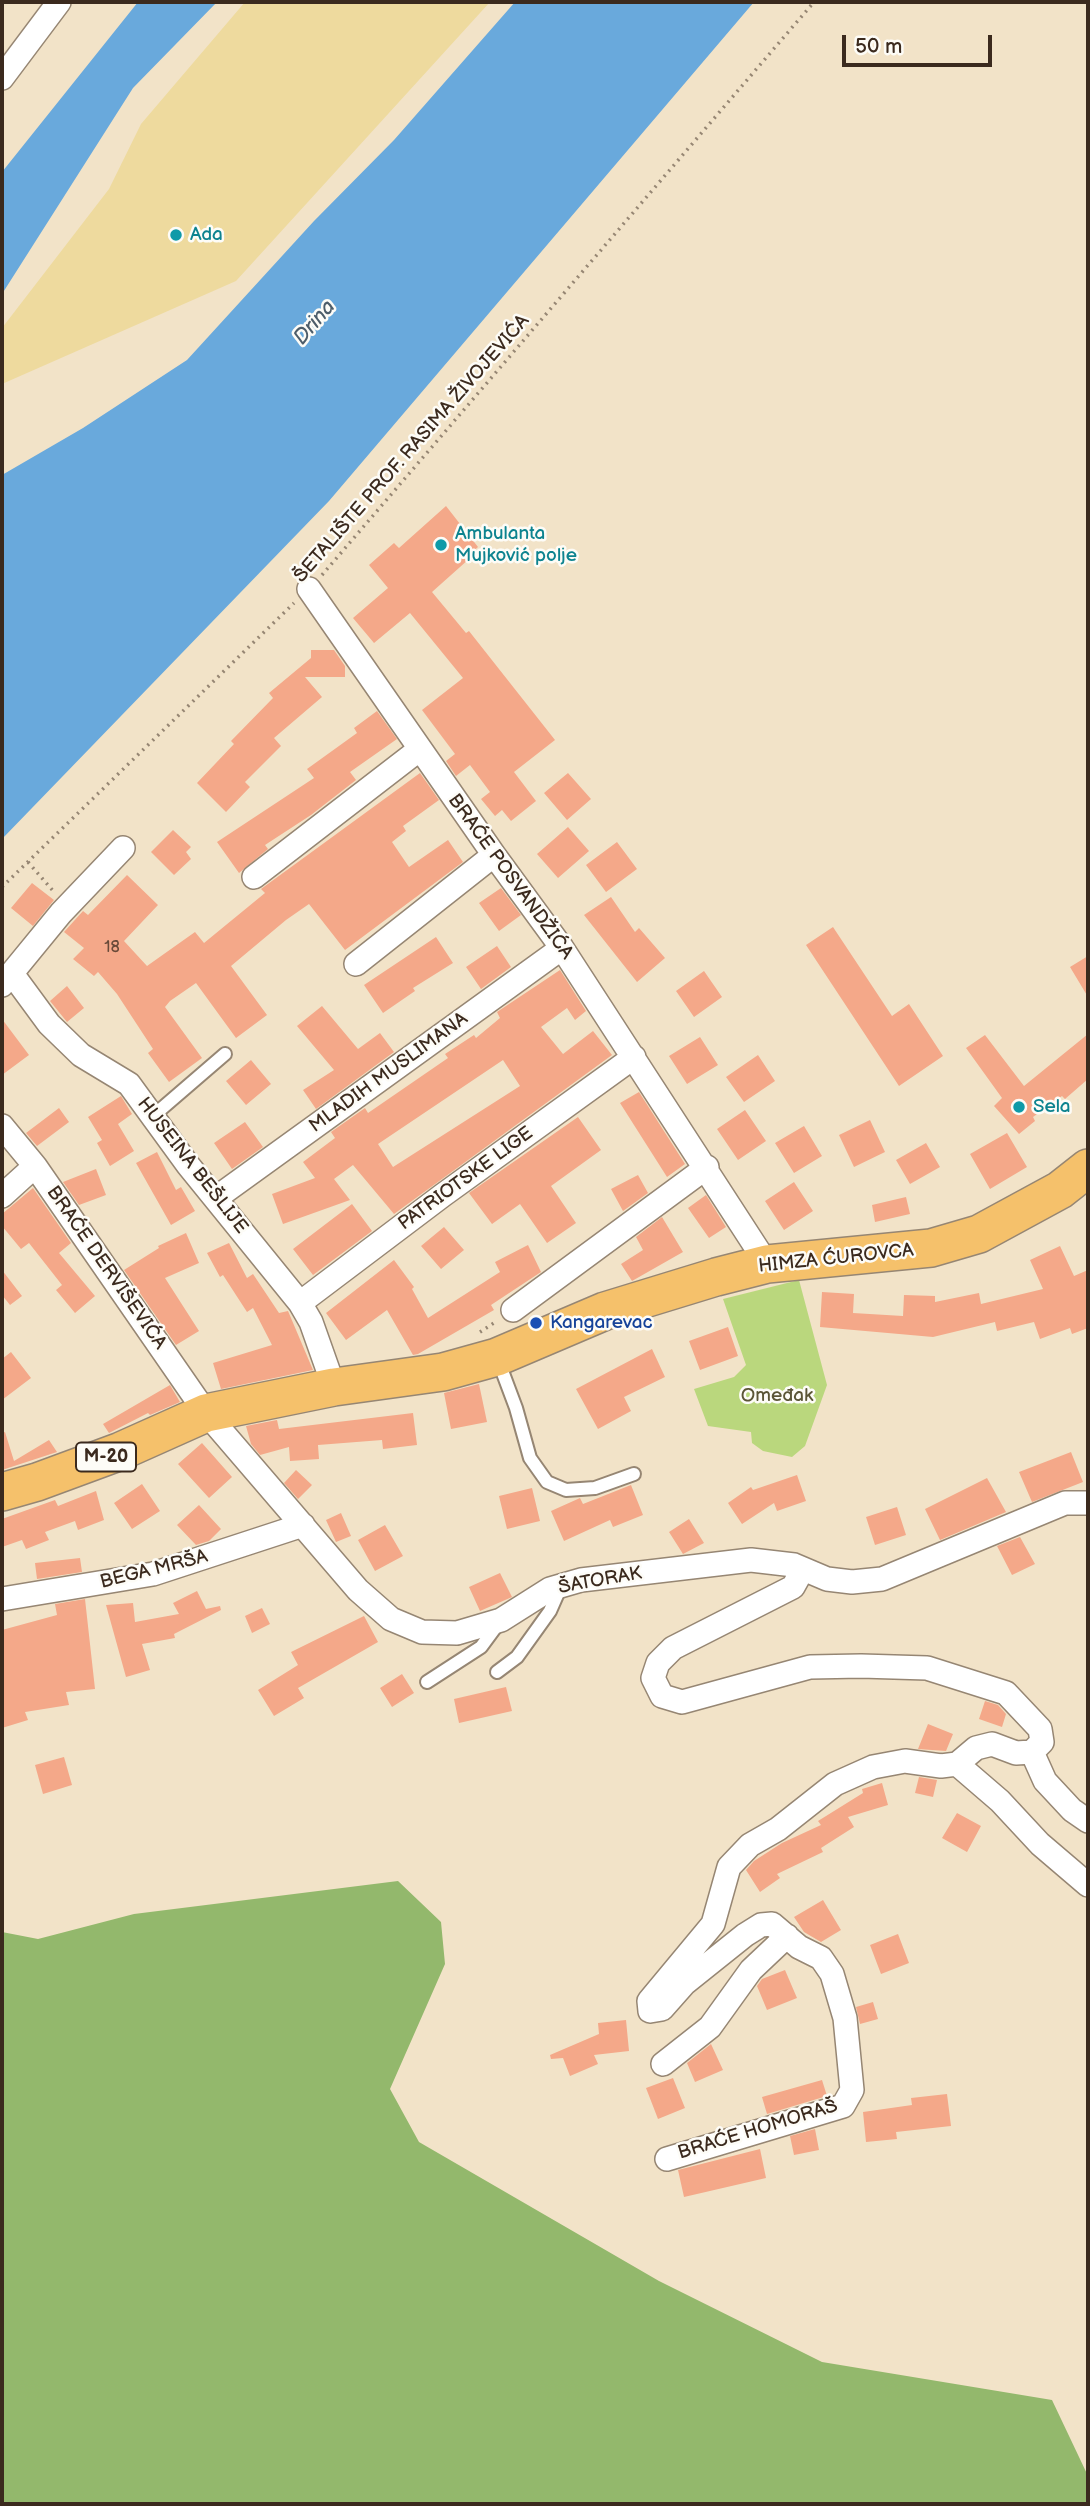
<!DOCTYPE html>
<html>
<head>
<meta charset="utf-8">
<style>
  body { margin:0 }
  #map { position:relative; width:1090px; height:2506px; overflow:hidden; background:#f2e3c8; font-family:"Balsamiq Sans",sans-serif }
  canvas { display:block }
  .frame { position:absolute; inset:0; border:4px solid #3b2a1e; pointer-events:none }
  .scale { position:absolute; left:842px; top:35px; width:150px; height:32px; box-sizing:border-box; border:4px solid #3b2a1e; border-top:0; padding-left:9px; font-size:21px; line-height:24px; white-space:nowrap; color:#3b2a1e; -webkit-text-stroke:5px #fdfcf7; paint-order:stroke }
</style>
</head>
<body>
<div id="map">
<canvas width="1090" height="2506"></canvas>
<div class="frame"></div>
<div class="scale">50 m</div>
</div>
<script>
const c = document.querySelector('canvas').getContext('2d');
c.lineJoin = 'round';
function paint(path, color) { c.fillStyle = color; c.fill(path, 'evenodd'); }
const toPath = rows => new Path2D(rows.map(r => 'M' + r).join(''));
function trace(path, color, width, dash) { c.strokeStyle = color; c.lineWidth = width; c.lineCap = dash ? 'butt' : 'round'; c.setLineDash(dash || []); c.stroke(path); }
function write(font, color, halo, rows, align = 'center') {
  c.font = font + ' "Balsamiq Sans",sans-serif'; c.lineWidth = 5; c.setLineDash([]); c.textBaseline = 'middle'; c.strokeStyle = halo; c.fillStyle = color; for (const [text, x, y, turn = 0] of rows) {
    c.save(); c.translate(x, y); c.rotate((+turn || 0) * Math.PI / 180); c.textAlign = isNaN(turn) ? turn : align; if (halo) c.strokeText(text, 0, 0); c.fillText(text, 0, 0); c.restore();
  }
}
paint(toPath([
  [799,1280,827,1385,805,1446,792,1457,763,1451,752,1443,751,1432,708,1426,694,1389,734,1377,746,1365,723,1299]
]), '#bad77d');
paint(toPath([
  [398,1881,441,1922,445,1964,390,2089,419,2142,659,2281,822,2362,1052,2400,1088,2476,1088,2504,2,2504,2,1932,38,1939,134,1914]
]), '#93b86c');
paint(toPath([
  [245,2,490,2,236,281,2,384,2,328,109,189,141,124]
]), '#eeda9e');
paint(toPath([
  [138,2,217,2,133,88,2,294,2,172],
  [515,2,754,2,329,501,2,839,2,475,83,428,187,360,314,221,394,140]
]), '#69a9dc');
paint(toPath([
  [446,506,478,547,467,557,469,559,432,592,466,633,469,631,555,740,514,772,536,801,511,821,502,810,495,816,481,799,490,792,470,765,456,776,446,761,455,754,422,710,463,678,410,613,374,643,353,618,388,588,369,565,394,543,399,548],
  [311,650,334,650,345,666,345,677,305,677,322,697,274,738,281,746,245,782,250,787,226,812,197,783,234,744,231,741,273,698,269,693,311,658],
  [377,711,397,739,350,772,356,780,311,815,265,845,268,849,239,873,217,842,314,778,307,769,357,733,354,728],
  [420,773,439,800,403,826,406,831,392,842,409,867,448,840,463,862,345,950,309,904,286,920,231,966,267,1015,236,1038,196,983,170,1001,165,1007,202,1058,169,1082,148,1053,153,1049,117,994,98,972,94,976,73,959,84,948,64,932,83,911,88,915,127,875,158,905,124,941,147,966,195,932,204,943,265,893,261,889],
  [568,773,591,799,567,820,544,793],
  [568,827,589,851,558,878,537,854],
  [173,830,191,847,186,852,191,859,174,875,151,852],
  [617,842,637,869,606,892,586,865],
  [32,883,54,900,33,926,11,908],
  [501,888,521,915,499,931,479,903],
  [611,897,635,932,639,928,665,958,637,982,584,915],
  [833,927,892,1016,909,1004,943,1056,899,1086,806,945],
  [436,937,453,963,413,988,415,991,383,1013,364,985],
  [497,946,511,967,481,989,466,967],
  [1088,956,1088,997,1070,967],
  [560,970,586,1011,575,1020,567,1008,541,1027,563,1054,593,1031,612,1055,394,1214,353,1165,334,1179,350,1200,283,1224,272,1194,315,1178,303,1162,335,1138,331,1132,365,1108,368,1113,448,1058,445,1054,474,1035,476,1038,500,1018,497,1012],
  [503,1060,520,1086,393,1167,378,1144],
  [704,971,722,997,694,1017,676,991],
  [67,986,84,1008,67,1022,50,1001],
  [322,1006,358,1049,380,1033,394,1052,316,1109,303,1090,334,1070,297,1026],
  [2,1019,29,1055,2,1075],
  [1088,1034,1088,1079,1065,1099,1062,1096,1033,1117,1035,1121,1019,1134,994,1106,1002,1098,966,1048,985,1035,1024,1086],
  [700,1037,718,1065,687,1084,669,1056],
  [758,1055,775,1081,744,1102,726,1077],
  [251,1060,271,1084,246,1105,226,1081],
  [639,1092,685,1164,667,1177,620,1103],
  [121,1096,132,1114,118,1124,134,1151,110,1166,97,1143,102,1140,88,1117],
  [59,1108,69,1122,37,1146,26,1133],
  [745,1110,766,1141,738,1160,717,1129],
  [578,1117,601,1150,551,1186,576,1223,547,1243,520,1204,492,1224,469,1193],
  [870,1120,885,1152,854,1167,839,1135],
  [245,1122,263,1147,232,1169,214,1143],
  [804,1126,822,1156,794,1173,775,1143],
  [1007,1133,1027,1167,990,1189,970,1154],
  [926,1143,940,1167,910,1184,896,1160],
  [157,1152,176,1190,181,1187,195,1211,171,1225,136,1163],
  [96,1169,106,1195,79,1205,63,1182],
  [638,1175,648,1193,623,1211,611,1189],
  [794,1182,813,1211,784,1230,765,1201],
  [33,1188,71,1243,59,1253,95,1296,75,1313,56,1290,62,1285,29,1243,21,1249,2,1226,2,1214],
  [706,1195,726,1227,709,1238,688,1208],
  [906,1197,910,1214,875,1222,872,1205],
  [352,1204,372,1231,313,1275,293,1249],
  [662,1217,683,1252,632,1281,621,1264,643,1250,636,1237],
  [444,1227,464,1250,441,1269,421,1246],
  [186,1233,199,1263,165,1278,199,1331,176,1345,124,1270,159,1248,158,1246],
  [229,1243,247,1278,253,1274,279,1313,288,1311,313,1370,221,1389,213,1363,272,1345,253,1308,247,1312,223,1275,220,1277,207,1253],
  [528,1245,541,1272,491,1305,494,1310,418,1354,413,1355,387,1310,346,1340,326,1313,394,1260,414,1287,412,1289,428,1318,500,1272,495,1262],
  [1060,1246,1074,1276,1088,1270,1088,1328,1072,1334,1070,1328,1040,1339,1034,1322,997,1331,995,1322,933,1337,820,1327,822,1292,854,1294,853,1313,903,1316,904,1295,935,1296,935,1302,979,1293,981,1304,1043,1289,1030,1260],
  [2,1270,22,1296,10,1305,2,1295],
  [728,1327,738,1356,700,1370,689,1341],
  [652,1349,665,1377,624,1397,631,1411,598,1429,576,1389],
  [11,1352,31,1378,2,1400,2,1359],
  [479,1384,487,1422,451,1429,444,1393],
  [170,1385,180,1402,150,1415,148,1413,109,1433,103,1424],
  [413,1413,417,1445,383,1449,382,1440,318,1445,319,1459,290,1461,289,1447,260,1455,251,1444,246,1426,277,1420,279,1429],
  [5,1432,14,1461,49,1440,57,1452,2,1470,2,1433],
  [202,1443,232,1477,209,1498,178,1464],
  [1071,1452,1083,1482,1032,1502,1019,1472],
  [296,1470,312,1485,298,1499,284,1483],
  [797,1475,806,1501,777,1511,774,1503,742,1524,728,1503,751,1487,753,1490],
  [987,1478,1006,1512,940,1540,925,1509],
  [142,1484,160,1511,132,1529,114,1503],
  [631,1485,643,1515,613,1527,610,1520,564,1541,551,1511,580,1498,583,1504],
  [532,1488,540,1521,507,1529,499,1496],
  [96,1491,104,1520,78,1530,75,1521,45,1532,49,1540,26,1549,22,1540,2,1547,2,1519,55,1500,58,1506],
  [199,1505,221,1529,209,1541,196,1545,177,1525],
  [897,1507,906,1535,875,1545,866,1517],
  [341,1513,351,1536,336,1542,326,1520],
  [689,1519,704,1543,683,1554,669,1532],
  [385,1525,403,1556,375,1571,358,1540],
  [1020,1537,1035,1564,1012,1575,997,1546],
  [80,1558,82,1572,37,1579,35,1563],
  [500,1573,512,1597,480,1611,469,1587],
  [197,1591,206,1609,220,1606,221,1610,174,1634,175,1638,142,1644,150,1670,126,1677,106,1605,133,1603,135,1622,179,1614,173,1603],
  [85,1599,95,1689,66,1692,69,1705,25,1712,28,1720,2,1728,2,1630,57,1615,55,1604],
  [262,1608,270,1624,252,1633,245,1616],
  [364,1616,378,1642,298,1688,304,1698,274,1716,258,1690,298,1665,291,1652],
  [402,1674,414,1693,392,1707,380,1688],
  [506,1687,512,1711,459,1723,454,1699],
  [985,1701,998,1705,1006,1714,1002,1727,979,1719],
  [928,1724,953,1734,946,1751,918,1749],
  [64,1757,72,1785,43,1794,35,1765],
  [919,1777,937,1780,933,1797,915,1793],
  [882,1783,888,1805,848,1817,854,1827,821,1848,823,1852,777,1874,780,1878,760,1892,746,1870,754,1861,782,1843,821,1825,818,1821,863,1793,862,1789],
  [957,1813,981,1826,967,1852,942,1838],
  [823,1900,841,1930,821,1942,804,1932,794,1917],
  [898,1934,909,1963,881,1974,870,1945],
  [785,1970,797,1998,767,2010,757,1986,762,1979],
  [873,2002,878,2019,860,2024,856,2007],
  [626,2020,629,2051,594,2055,598,2064,570,2076,563,2058,551,2059,550,2055,599,2034,598,2023],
  [711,2044,723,2070,695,2082,687,2063],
  [673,2078,685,2108,658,2119,646,2088],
  [822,2080,827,2096,767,2114,762,2097],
  [947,2094,951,2126,896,2132,897,2139,866,2142,863,2112,912,2105,911,2098],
  [815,2129,819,2150,794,2155,790,2136],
  [760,2149,766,2178,684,2197,678,2170]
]), '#f4a889');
const service = toPath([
  [153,1116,225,1054],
  [498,1360,516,1408,530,1458,547,1482,566,1490,595,1488,634,1474],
  [497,1672,517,1657,550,1611,561,1586],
  [427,1682,481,1647,498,1624]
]);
const minor = toPath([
  [2,78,59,2],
  [309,589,494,855,562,948,767,1264],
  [254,877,420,749],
  [356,964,494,855],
  [13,975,49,1024,81,1055,129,1084,188,1165,300,1303,311,1322,334,1387],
  [2,985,61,913,123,848],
  [2,1126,35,1166,206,1413,358,1590,391,1619,422,1632,457,1633,501,1620,550,1589,581,1580,751,1560,794,1565,827,1579,852,1582,882,1579,1065,1503,1088,1503],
  [2,1196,35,1166],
  [216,1198,562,948],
  [300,1303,443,1195,634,1057],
  [513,1310,707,1167],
  [803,1569,793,1587,673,1648,658,1663,653,1678,662,1696,682,1702,810,1667,861,1666,927,1668,1006,1693,1040,1729,1042,1742,1032,1752,1016,1753,992,1744,976,1748,957,1764,1000,1801,1040,1844,1088,1885],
  [2,1599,153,1574,303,1525],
  [1032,1752,1045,1781,1072,1810,1088,1821],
  [663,2064,710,2027,751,1970,787,1936],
  [667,2159,843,2106,852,2090,845,2018,832,1974,821,1958,799,1947,772,1924,761,1925,745,1935,685,1983,662,2009,650,2011,649,2001,713,1924,729,1867,750,1845,778,1829,835,1784,873,1767,905,1761,941,1766,957,1764]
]);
const primary = toPath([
  [2,1492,37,1482,121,1451,206,1413,334,1387,443,1372,497,1357,605,1311,716,1277,767,1264,931,1248,979,1234,1060,1190,1088,1168]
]);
trace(service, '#968673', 16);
trace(minor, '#968673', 26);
trace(primary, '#968673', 40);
trace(toPath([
  [322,575,814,2],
  [28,862,54,892],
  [2,887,294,603],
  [480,1332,497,1321]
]), '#968673', 3.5, [2, 5]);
trace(service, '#fff', 12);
trace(minor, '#fff', 23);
trace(primary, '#f5c16b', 37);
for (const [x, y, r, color] of [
  [176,235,7,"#0f9aa8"],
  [441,545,7,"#0f9aa8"],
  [1019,1107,7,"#0f9aa8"],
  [536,1323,7,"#1a4fb4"]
]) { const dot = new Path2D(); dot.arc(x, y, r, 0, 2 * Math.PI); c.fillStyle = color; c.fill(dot); trace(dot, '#fdfcf7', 2.5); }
write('16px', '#694a39', null, [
  ["18",112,948]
]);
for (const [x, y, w] of [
  [106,1457,60]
]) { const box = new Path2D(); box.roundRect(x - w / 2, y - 14.5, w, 29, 5); c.fillStyle = '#fdfcf7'; c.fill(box); trace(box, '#3b2a1e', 2); }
write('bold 18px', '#3b2a1e', null, [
  ["M-20",106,1457]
]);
write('19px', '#0d838f', '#fdfcf7', [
  ["Ada",190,235],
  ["Ambulanta",455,534],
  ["Mujković polje",455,556],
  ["Sela",1033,1107]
], 'left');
write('19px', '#3b2a1e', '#fdfcf7', [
  ["ŠETALIŠTE PROF. RASIMA ŽIVOJEVIĆA",412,449,-49],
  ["BRAĆE POSVANDŽIĆA",510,877,54],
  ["MLADIH MUSLIMANA",389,1073,-36],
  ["HUSEINA BEŠLIJE",192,1166,52],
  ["PATRIOTSKE LIGE",466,1179,-36],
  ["HIMZA ĆUROVCA",836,1259,-6],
  ["BRAĆE DERVIŠEVIĆA",106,1268,55],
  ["BEGA MRŠA",154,1570,-14],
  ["ŠATORAK",600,1581,-10],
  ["BRAĆE HOMORAŠ",758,2130,-17]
]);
write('19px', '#164399', '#fdfcf7', [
  ["Kangarevac",550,1323]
], 'left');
write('19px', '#5b5536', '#fdfcf7', [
  ["Omeđak",777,1396]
]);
write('italic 21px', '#4d5d6a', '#fdfcf7', [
  ["Drina",315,323,-49]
]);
</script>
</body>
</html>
